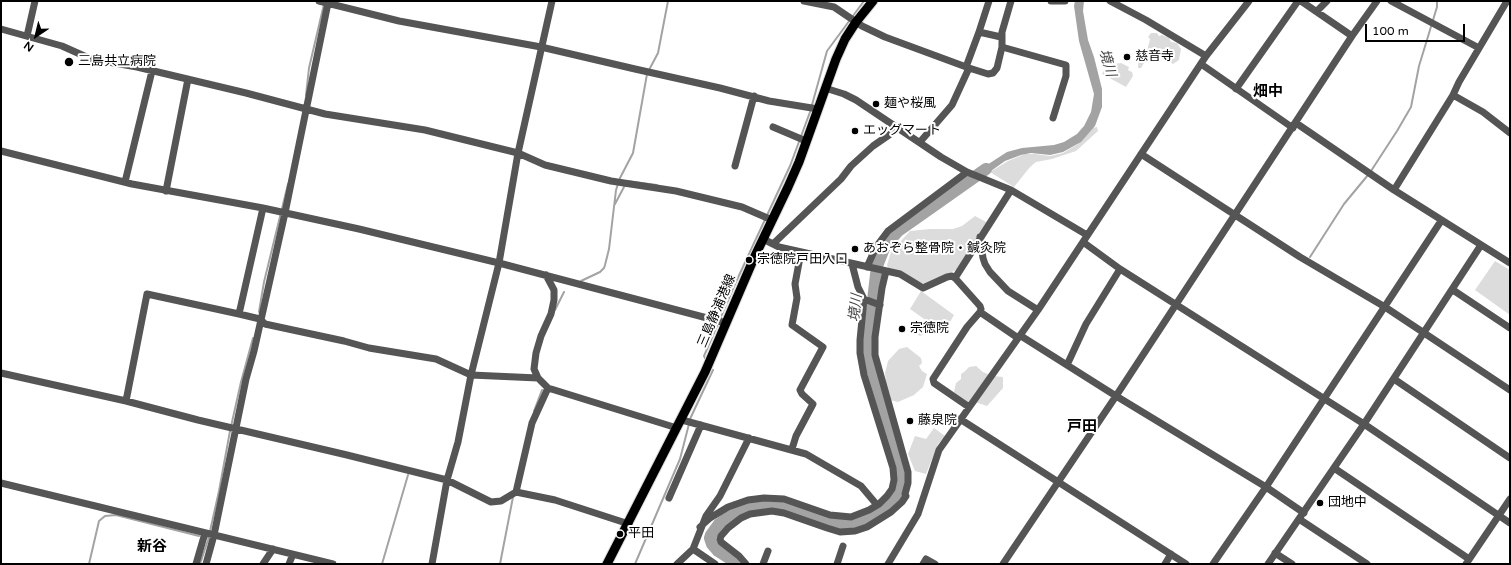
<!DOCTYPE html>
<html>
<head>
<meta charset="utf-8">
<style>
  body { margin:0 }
  #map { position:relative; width:1511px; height:565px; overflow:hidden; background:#fff; font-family:"Varela Round",sans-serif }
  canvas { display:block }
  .frame { position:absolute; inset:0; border:2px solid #000; pointer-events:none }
  .north { position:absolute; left:16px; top:16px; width:40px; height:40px; -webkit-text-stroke:3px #fff; paint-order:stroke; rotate:215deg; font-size:11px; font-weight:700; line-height:16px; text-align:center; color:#000 }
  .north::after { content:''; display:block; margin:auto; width:14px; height:18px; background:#000; clip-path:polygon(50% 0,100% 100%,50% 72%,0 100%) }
  .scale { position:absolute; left:1365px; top:24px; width:100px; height:18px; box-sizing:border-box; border:2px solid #000; border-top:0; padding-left:5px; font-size:12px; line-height:14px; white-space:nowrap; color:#000; -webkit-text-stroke:3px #fff; paint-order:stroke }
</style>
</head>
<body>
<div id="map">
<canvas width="1511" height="565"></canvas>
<div class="frame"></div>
<div class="north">N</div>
<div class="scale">100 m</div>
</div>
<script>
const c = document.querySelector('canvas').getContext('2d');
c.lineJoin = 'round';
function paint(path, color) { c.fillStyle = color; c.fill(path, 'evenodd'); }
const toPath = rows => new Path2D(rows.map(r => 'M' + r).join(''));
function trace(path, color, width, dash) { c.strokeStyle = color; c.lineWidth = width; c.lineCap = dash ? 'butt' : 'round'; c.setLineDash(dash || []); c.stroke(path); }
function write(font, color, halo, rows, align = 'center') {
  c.font = font + ' "Varela Round","Noto Sans JP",sans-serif'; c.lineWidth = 4; c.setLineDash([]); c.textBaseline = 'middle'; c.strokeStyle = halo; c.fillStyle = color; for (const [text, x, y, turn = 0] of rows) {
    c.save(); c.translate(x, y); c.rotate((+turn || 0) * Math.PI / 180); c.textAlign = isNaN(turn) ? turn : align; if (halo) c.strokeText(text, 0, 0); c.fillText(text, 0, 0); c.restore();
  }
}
paint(toPath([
  [1151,33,1157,33,1159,36,1162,35,1169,38,1171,42,1177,43,1181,49,1179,60,1173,64,1162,56,1153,52,1149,54,1141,68,1138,68,1139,53,1147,51,1150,39,1148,37],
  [1121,63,1129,67,1128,70,1132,72,1133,76,1126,87,1102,74,1107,65],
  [1097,127,1098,131,1076,151,1052,159,1036,162,1030,167,1014,187,990,172,1008,161,1025,154,1035,154,1050,156,1063,153,1078,144,1093,128],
  [975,216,988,223,956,270,926,285,888,268,887,265,891,252,910,231,930,229,953,229,962,226],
  [1495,261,1510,270,1510,315,1475,290],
  [921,291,954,315,950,322,920,336,918,335,927,321,910,309],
  [907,347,921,358,922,363,919,366,922,371,927,374,923,387,914,395,898,402,890,400,890,395,886,385,885,373,888,361,899,349],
  [976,366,983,372,993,376,1003,377,1003,388,987,406,978,403,969,403,954,392,956,383,961,379,961,374,964,372,969,367],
  [934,428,945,436,938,444,926,474,915,471,908,454,915,436,926,439]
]), '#dcdcdc');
paint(toPath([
  [1075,1,1084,1,1083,11,1088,40,1094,57,1102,89,1102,107,1095,126,1081,142,1063,152,1050,155,1031,153,1021,155,1005,161,981,178,973,174,1007,152,1022,148,1054,145,1064,142,1077,134,1084,126,1091,112,1094,94,1079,41,1074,6]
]), '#a3a3a3');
trace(toPath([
  [649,70,658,53,668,1],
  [306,95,309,68,324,4],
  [1371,171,1397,131,1411,107,1419,66,1437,7,1437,1],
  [626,181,657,185],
  [615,204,625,185],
  [1310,257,1344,204,1368,175],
  [581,281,600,272,604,268,605,265,609,249,616,190,620,178,633,153,647,74],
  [555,310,564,292],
  [259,312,264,282,288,184],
  [705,358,704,356,735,284,790,166,810,112,827,51,864,1],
  [534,411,542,390],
  [690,419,713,370],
  [89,564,99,521,105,516,116,515,199,536],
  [200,564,208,540,219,491,230,431,241,382,253,338],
  [382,564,408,475],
  [500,564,513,497],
  [635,564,680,459,689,424]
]), '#a3a3a3', 2);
trace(toPath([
  [734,564,729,558,718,551,712,544,710,538,711,535,719,524,735,512,748,507,764,503,780,505,835,524,845,525,858,523,876,515,889,505,895,498,901,484,902,475,867,352,877,266,885,246,898,231,986,169]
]), '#a3a3a3', 12);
const major = toPath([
  [607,564,705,372,754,258,788,187,799,162,836,59,845,39,856,22,873,1]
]);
trace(major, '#dbdbdb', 11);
trace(toPath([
  [319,1,399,21,541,47,635,69,720,88,769,101,818,109],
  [804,1,834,7,862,26,885,37,969,68,988,74,993,73,997,68,1002,47,1002,32,1011,1],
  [1051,1,1065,1],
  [1110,1,1146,20,1206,56],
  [1301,1,1352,36],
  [1391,1,1479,48],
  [1317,11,1327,1],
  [1,29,62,46,91,59,137,67,246,93,325,114,425,130,518,153,545,165,611,181,676,191,742,207,772,220],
  [979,32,989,1],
  [27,36,35,1],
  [1002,47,1066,65,1066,76,1053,118],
  [1201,64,1293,128],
  [966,67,979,32,1001,37],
  [825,88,844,94,856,100,941,157,967,172,1011,190,1087,235],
  [1236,89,1298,1],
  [1453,95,1483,112,1510,133],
  [1296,123,1394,190,1510,263],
  [773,127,806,141],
  [920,142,952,105,969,68],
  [1,151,132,184,263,208,359,229,499,263,726,323],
  [1141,154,1300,257,1385,307,1510,390],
  [735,166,754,96],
  [125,182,152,71],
  [1394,190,1453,95,1459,82,1507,1],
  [166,191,188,79],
  [980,237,983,258,985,264,990,272,1008,291,1038,310],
  [763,239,779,247,900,274,923,288,947,277,952,276,955,278,980,306,981,309,980,312,1018,338],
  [1083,242,1120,269,1364,424,1510,523],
  [773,244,841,179,851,166,873,146,899,128],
  [867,267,876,247,888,231,967,172],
  [546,275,554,290,554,300,551,314,541,336,536,353,534,369,538,378,548,388,677,428],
  [955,278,1011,190],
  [1453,290,1510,328],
  [864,299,880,305],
  [239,314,263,208],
  [1021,336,1116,396,1266,487,1304,513],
  [1067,365,1086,324,1120,269],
  [1,373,126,401,198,420,347,455,447,480,491,502,501,501,516,492,555,500,629,524],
  [1394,379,1510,458],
  [126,401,147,294,239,314,260,319,265,324,344,341,369,348,436,359,471,375,538,378],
  [969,407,934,383,933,379,967,327,980,312],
  [960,419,1186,564],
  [682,420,806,454,861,486,877,505],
  [792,449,796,436,813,404,802,394,800,390,823,347,792,325,797,298,795,284,801,252],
  [1334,468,1469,559],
  [1,483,333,564],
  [516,492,532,423,548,388],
  [669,498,701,425],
  [1299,519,1367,564],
  [700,527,710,518,728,507,748,500,764,498,784,499,830,515,851,517,869,510,879,504,887,496,892,489,894,480,893,468,864,375,860,353,860,340,864,299,858,287,852,264],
  [693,549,715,564],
  [1275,553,1292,564],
  [196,564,205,533],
  [206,564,214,535,246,379,254,351,285,213,328,3],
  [263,564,273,549],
  [289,564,293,554],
  [432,564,447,480,458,442,471,375,499,263,518,153,552,1],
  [677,564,693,549,706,516,720,496,749,438],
  [746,564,739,556,721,542,720,539,721,536,728,528,741,518,750,514,772,511,784,513,827,528,840,532,855,531,867,527,891,512,902,502,906,496,905,494,908,483,908,472,875,355,875,337,882,288,886,271],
  [763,564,768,551],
  [837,564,843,546],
  [888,564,918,514,939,450,1038,310,1206,56,1249,1],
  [923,564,926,559,935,564],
  [1003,564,1116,396,1352,36,1377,1],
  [1165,564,1171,554],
  [1213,564,1266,487,1441,221],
  [1268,564,1364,424,1481,245],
  [1466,564,1510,499]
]), '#555', 7);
trace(major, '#000', 9);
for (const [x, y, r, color] of [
  [1127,57,4,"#000"],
  [69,62,5,"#000"],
  [876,104,4,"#000"],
  [855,131,4,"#000"],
  [855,249,4,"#000"],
  [749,260,4,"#000"],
  [902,329,4,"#000"],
  [910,421,4,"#000"],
  [1320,503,4,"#000"],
  [620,534,4,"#000"]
]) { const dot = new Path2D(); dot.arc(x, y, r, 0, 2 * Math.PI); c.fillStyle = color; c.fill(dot); trace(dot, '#fff', 1.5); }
write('13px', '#000', '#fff', [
  ["慈音寺",1135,57],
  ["三島共立病院",78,62],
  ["麺や桜風",884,104],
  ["エッグマート",863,131],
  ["あおぞら整骨院・鍼灸院",863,249],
  ["宗徳院戸田入口",757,260],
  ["宗徳院",910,329],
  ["藤泉院",918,421],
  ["団地中",1328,503],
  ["平田",628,534]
], 'left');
write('13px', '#000', '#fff', [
  ["三島静浦港線",717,311,-67]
]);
write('italic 14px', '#444', '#fff', [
  ["境川",1107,63,74],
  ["境川",856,308,-84]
]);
write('bold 15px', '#000', '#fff', [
  ["畑中",1268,92],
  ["戸田",1082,427],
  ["新谷",152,547]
]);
</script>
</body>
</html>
